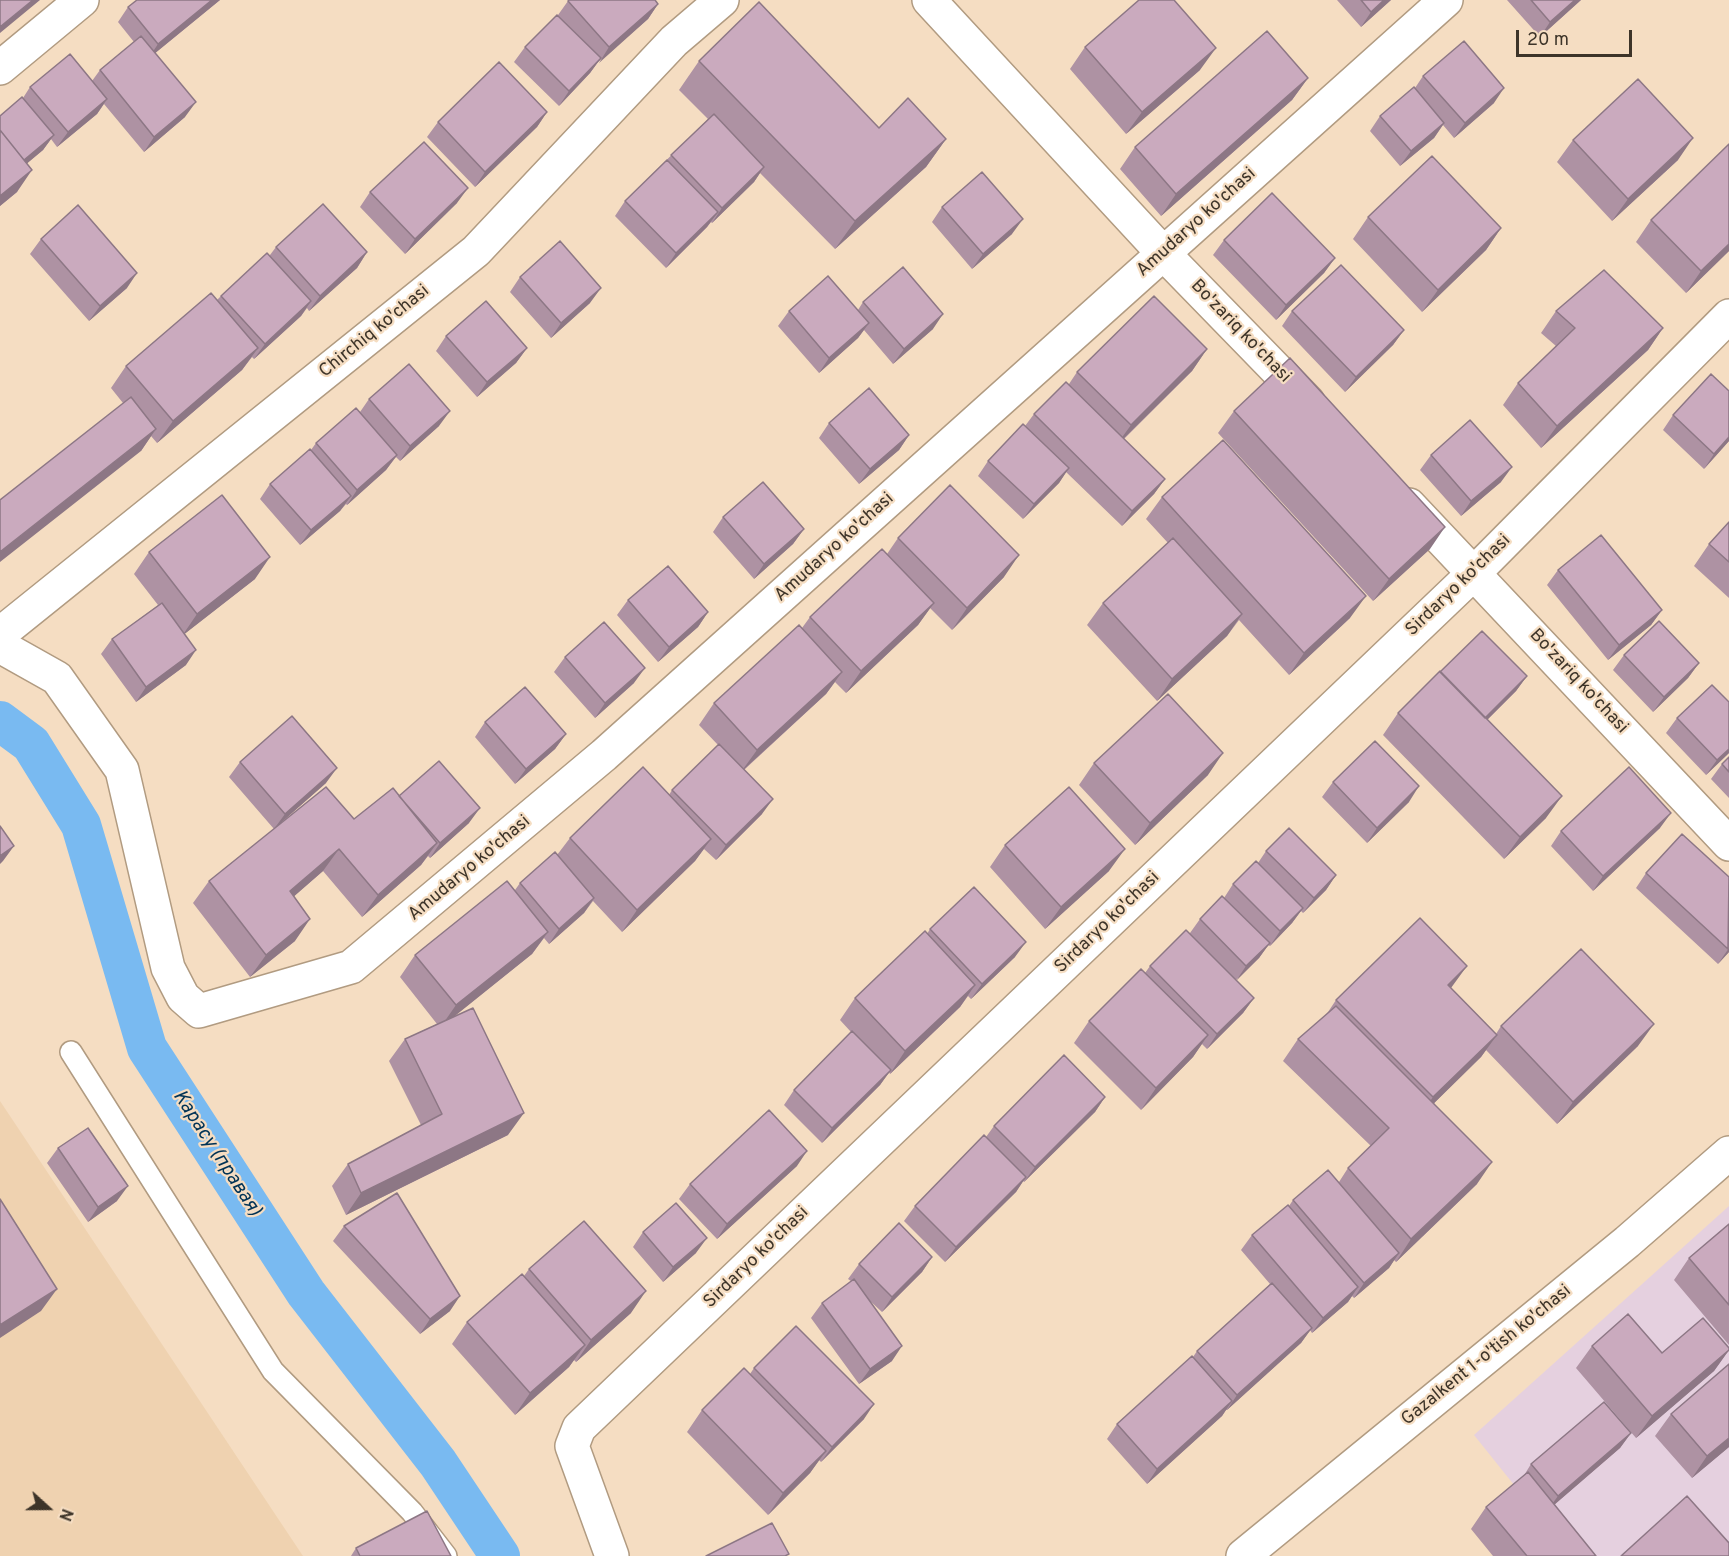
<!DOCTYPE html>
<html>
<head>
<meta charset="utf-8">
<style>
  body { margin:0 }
  #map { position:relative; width:1729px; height:1556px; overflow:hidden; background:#f5ddc2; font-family:Overpass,sans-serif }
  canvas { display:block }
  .north { position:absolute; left:18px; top:1478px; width:60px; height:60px; -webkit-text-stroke:4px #f5ddc2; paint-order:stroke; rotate:111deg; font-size:16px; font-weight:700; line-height:24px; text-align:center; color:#3d3429 }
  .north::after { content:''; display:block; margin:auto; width:21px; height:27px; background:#3d3429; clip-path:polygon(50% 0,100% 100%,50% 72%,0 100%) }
  .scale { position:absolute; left:1516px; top:30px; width:116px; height:27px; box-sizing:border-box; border:3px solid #3d3429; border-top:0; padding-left:8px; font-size:18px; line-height:21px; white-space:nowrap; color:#3d3429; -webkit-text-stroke:4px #f5ddc2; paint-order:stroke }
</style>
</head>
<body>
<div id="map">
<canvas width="1729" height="1556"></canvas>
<div class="north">N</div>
<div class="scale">20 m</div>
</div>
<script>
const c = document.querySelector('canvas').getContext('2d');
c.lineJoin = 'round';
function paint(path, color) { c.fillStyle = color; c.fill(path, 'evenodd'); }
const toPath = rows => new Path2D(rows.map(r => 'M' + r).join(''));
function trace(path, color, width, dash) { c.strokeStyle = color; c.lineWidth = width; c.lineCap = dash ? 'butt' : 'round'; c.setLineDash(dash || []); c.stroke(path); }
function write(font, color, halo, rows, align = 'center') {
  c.font = font + ' Overpass,sans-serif'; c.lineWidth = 4.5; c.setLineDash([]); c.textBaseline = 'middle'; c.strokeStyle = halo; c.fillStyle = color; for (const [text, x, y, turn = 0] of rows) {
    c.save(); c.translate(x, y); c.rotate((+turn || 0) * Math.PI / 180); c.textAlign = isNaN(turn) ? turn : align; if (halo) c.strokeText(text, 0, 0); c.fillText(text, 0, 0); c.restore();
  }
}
paint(toPath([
  [0,1101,303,1556,0,1556]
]), '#efd2b0');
paint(toPath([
  [1729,1206,1729,1556,1571,1556,1474,1435]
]), '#e5d0df');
trace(toPath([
  [0,721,31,744,81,825,147,1048,306,1293,438,1463,500,1556]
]), '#79baf1', 40);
const service = toPath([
  [71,1052,273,1371,412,1512,446,1556]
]);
const minor = toPath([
  [929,0,1163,253,1308,402],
  [0,68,82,0],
  [1409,505,1729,844],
  [0,634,476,251,674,41,722,0],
  [0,646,57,678,122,770,168,968,183,997,199,1011,351,967,604,755,1446,0],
  [612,1556,572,1446,579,1428,1474,573,1729,316],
  [1243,1556,1627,1242,1729,1153]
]);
trace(service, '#b19b81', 24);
trace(minor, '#b19b81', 36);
trace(service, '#fff', 21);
trace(minor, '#fff', 33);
paint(toPath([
  [137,0,220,0,155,53,185,117,144,152,104,104,97,114,57,147,51,139,43,150,27,163,17,192,0,206,0,116,23,98,30,87,92,81,100,70,134,42,118,22,128,7],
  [1337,0,1391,0,1361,27],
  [1507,0,1581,0,1540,37],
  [568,1,658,4,648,19,598,62,590,73,559,106,514,62,525,47,558,15],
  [1085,47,1200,70,1126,134,1070,69],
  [699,61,879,128,946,139,926,167,835,249,760,173,754,182,712,223,711,222,707,227,666,268,615,216,625,201,708,119,679,90],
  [1423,76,1494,103,1454,138,1443,125,1434,138,1400,166,1370,131,1380,116,1415,88],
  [1308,78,1292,100,1161,216,1120,169,1135,147],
  [547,112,537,127,475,187,427,137,438,122],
  [1573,140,1678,160,1612,221,1557,162],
  [370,192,457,203,405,254,360,207],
  [942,207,1012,234,972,269,932,222],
  [1368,217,1501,228,1486,250,1422,312,1353,239],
  [1651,220,1729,251,1686,293,1636,242],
  [41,239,127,288,89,321,30,254],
  [1224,240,1335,258,1324,273,1276,320,1213,255],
  [276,247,367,252,357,268,309,311,307,308,301,316,254,359,252,357,242,370,157,443,151,436,141,451,123,403,111,388,126,366,217,300,221,296,270,255],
  [520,277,590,303,551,338,510,292],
  [863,302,933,329,893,364,864,330,858,338,819,373,778,326,789,311,858,310],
  [1292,311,1404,330,1393,345,1345,392,1282,326],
  [1556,311,1663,328,1648,350,1541,448,1503,405,1518,383,1556,346,1541,333],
  [446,336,527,348,516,363,477,397,436,351],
  [1207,349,1192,371,1124,439,1165,479,1154,494,1122,526,1066,472,1059,483,1023,519,978,476,988,461,1025,426,1034,414,1069,384,1077,372],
  [1729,391,1729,441,1704,469,1663,430,1673,415],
  [369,399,439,426,400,461,396,457,386,470,347,505,346,504,340,511,300,545,260,499,270,484,311,450,316,443,360,412],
  [1234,411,1430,549,1373,601,1218,433],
  [829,423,909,435,899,450,859,484,819,438],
  [1431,455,1501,482,1461,516,1420,470],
  [1162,497,1350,618,1289,675,1239,620,1227,636,1157,701,1087,625,1103,603,1168,543,1146,519],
  [723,517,804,529,793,544,754,579,713,532],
  [1729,522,1729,598,1694,566,1709,544],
  [898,538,1004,577,952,630,930,608,918,625,846,693,835,682,826,694,744,770,762,814,716,860,704,849,695,861,622,932,593,901,584,913,549,944,544,938,532,954,454,1016,508,1135,346,1215,332,1186,348,1164,421,1125,389,1061,405,1039,437,1024,400,977,415,955,515,890,520,883,557,855,570,838,669,795,672,790,718,745,699,725,714,703,802,628,810,617,887,554],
  [149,552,255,579,184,634,186,665,136,702,101,654,112,639,158,605,134,574],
  [1558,570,1662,610,1651,625,1608,660,1547,585],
  [628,600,708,612,698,627,658,662,617,615],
  [1624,655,1699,663,1688,678,1653,712,1613,670],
  [565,657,634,683,595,718,554,672],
  [1527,676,1516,691,1487,720,1546,818,1504,859,1383,735,1398,713],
  [1729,702,1729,753,1706,775,1666,733,1677,718],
  [485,722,566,734,555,749,515,784,475,737],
  [1729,757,1729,798,1711,779,1722,764],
  [240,762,326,783,276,827,354,819,399,796,469,823,430,858,428,856,421,865,362,917,323,871,294,896,295,941,250,977,193,903,209,881,274,829,229,777],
  [1094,763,1208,775,1135,845,1079,785],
  [1333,782,1409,802,1367,843,1322,797],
  [1660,828,1593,891,1551,846,1561,831],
  [1005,845,1109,871,1045,929,990,867],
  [1266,851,1336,875,1326,890,1303,913,1301,911,1292,923,1270,946,1268,945,1259,958,1236,980,1254,998,1243,1013,1207,1049,1202,1044,1193,1057,1141,1110,1074,1043,1089,1021,1145,973,1150,966,1190,933,1200,919,1224,898,1233,884,1258,863],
  [1646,873,1729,877,1729,952,1718,964,1636,888],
  [930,929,1015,957,971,999,968,996,960,1007,890,1074,889,1072,880,1085,822,1143,784,1105,794,1090,851,1032,840,1020,855,998,927,934],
  [1451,988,1496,1034,1501,1026,1638,1046,1557,1124,1486,1050,1481,1057,1434,1103,1477,1184,1396,1262,1394,1260,1389,1268,1354,1298,1352,1296,1348,1302,1312,1333,1310,1330,1301,1343,1227,1410,1226,1410,1222,1416,1147,1484,1107,1439,1117,1424,1193,1357,1197,1351,1270,1284,1241,1250,1252,1235,1289,1206,1293,1200,1339,1182,1348,1168,1371,1146,1283,1061,1298,1039,1326,1015,1336,1000],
  [1105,1097,1095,1112,1024,1182,1023,1181,1016,1192,945,1262,904,1221,915,1206,986,1137,994,1126],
  [58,1148,117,1201,88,1222,47,1163],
  [797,1166,717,1239,679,1199,690,1184],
  [1729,1224,1729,1345,1674,1280,1689,1258],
  [344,1226,450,1311,420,1334,333,1241],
  [643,1232,696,1253,663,1282,633,1247],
  [932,1257,922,1272,882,1312,869,1300,892,1361,859,1384,811,1318,822,1303,851,1281,848,1279,859,1264],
  [529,1269,631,1313,576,1362,574,1360,569,1367,515,1415,452,1344,467,1322,524,1276],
  [1592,1346,1662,1353,1729,1350,1714,1371,1636,1438,1576,1368],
  [754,1368,864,1419,821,1462,819,1460,810,1473,768,1515,687,1432,702,1410,750,1374],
  [1671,1414,1729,1447,1692,1478,1655,1436],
  [1631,1433,1620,1448,1554,1505,1596,1556,1493,1556,1471,1529,1486,1507,1523,1477,1531,1464],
  [356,1548,451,1556,351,1556]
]), '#ae92a3');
paint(toPath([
  [33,0,40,0,0,33,0,27],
  [212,0,220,0,148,59,158,44],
  [1384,0,1391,0,1361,27,1371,12],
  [1575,0,1581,0,1540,37,1550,22],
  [658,4,648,19,599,63,609,47],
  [1216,48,1200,70,1126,134,1142,112],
  [601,58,590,73,559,106,569,91],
  [1308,78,1292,100,1161,216,1176,194],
  [1504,88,1494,103,1454,138,1465,123],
  [107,99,97,114,57,147,68,132],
  [196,102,185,117,144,152,154,137],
  [547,112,537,127,475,187,485,172],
  [1444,123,1434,138,1400,166,1411,151],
  [54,135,43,150,11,177,21,162],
  [1693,138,1678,160,1612,221,1628,199],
  [946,139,926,167,835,249,855,221],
  [764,167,754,182,712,223,722,208],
  [32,170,17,192,0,206,0,196],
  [468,188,457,203,405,254,415,239],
  [718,212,707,227,666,268,676,253],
  [1023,219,1012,234,972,269,983,254],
  [1501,228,1486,250,1422,312,1438,290],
  [1729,244,1729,251,1686,293,1701,271],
  [367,252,357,268,309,311,320,296],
  [1335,258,1324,273,1276,320,1286,305],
  [137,273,127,288,89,321,100,306],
  [601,288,590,303,551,338,561,323],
  [311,301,301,316,254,359,265,344],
  [943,314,933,329,893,364,904,349],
  [869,323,858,338,819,373,829,358],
  [1663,328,1648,350,1541,448,1557,426],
  [1404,330,1393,345,1345,392,1356,377],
  [258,348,242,370,157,443,173,421],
  [527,348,516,363,477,397,487,382],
  [1207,349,1192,371,1115,447,1131,425],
  [450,411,439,426,400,461,410,446],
  [156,429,141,451,0,562,0,552],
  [909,435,899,450,859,484,870,469],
  [1729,437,1729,441,1704,469,1714,454],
  [397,455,386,470,347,505,357,490],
  [1512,467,1501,482,1461,516,1471,501],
  [1069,468,1059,483,1023,519,1034,504],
  [1165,479,1154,494,1122,526,1132,511],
  [351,496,340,511,300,545,311,530],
  [1445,527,1430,549,1373,601,1389,579],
  [804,529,793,544,754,579,764,564],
  [1019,555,1004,577,952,630,967,608],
  [270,557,255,579,182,636,197,614],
  [1366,596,1350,618,1289,675,1304,653],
  [934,603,918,625,846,693,861,671],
  [1662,610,1651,625,1608,660,1619,645],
  [708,612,698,627,658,662,669,647],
  [1242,614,1227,636,1157,701,1172,679],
  [196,650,186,665,136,702,146,687],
  [1699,663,1688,678,1653,712,1664,697],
  [645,668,634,683,595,718,605,703],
  [842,672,826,694,741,772,757,750],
  [1527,676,1516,691,1474,733,1485,718],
  [566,734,555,749,515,784,526,769],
  [1729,749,1729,753,1706,775,1717,760],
  [1223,753,1208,775,1135,845,1150,823],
  [337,768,326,783,274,829,285,814],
  [1419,786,1409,802,1367,843,1377,828],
  [1562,796,1546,818,1504,859,1520,837],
  [773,799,762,814,716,860,726,845],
  [480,808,469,823,430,858,440,843],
  [1671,813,1660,828,1593,891,1603,876],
  [711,839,695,861,622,932,637,910],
  [437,843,421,865,362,917,378,895],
  [14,846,3,861,0,864,0,856],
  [339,849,323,871,275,913,290,891],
  [1125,849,1109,871,1045,929,1061,907],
  [1336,875,1326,890,1303,913,1314,898],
  [594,898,584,913,549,944,559,929],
  [1303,908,1292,923,1270,946,1280,931],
  [310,919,295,941,250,977,266,955],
  [548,932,532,954,440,1028,456,1005],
  [1026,942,1015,957,971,999,982,984],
  [1270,943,1259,958,1236,981,1246,966],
  [1729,948,1729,952,1718,964],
  [1467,966,1451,988,1448,985],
  [975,985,960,1007,890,1074,905,1051],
  [1254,998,1243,1013,1207,1049,1217,1034],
  [1654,1024,1638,1046,1557,1124,1573,1102],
  [1208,1035,1193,1057,1141,1110,1156,1088],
  [1497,1035,1481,1057,1418,1119,1433,1097],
  [891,1070,880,1085,822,1143,832,1128],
  [1105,1097,1095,1112,1024,1182,1035,1167],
  [524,1113,508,1135,346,1215,361,1193],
  [807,1151,797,1166,717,1239,727,1224],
  [1492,1162,1477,1184,1396,1262,1411,1239],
  [1026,1177,1016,1192,945,1262,956,1247],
  [128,1186,117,1201,88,1222,98,1207],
  [707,1238,696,1253,663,1282,673,1267],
  [1399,1253,1389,1268,1354,1298,1364,1283],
  [932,1257,922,1272,882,1312,892,1297],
  [1358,1287,1348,1302,1312,1333,1323,1318],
  [57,1289,41,1311,0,1338,0,1325],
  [646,1291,631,1313,576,1362,591,1340],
  [460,1296,450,1311,420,1334,430,1319],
  [1312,1328,1301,1343,1227,1410,1237,1395],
  [585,1345,569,1367,515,1415,530,1393],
  [902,1346,892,1361,859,1384,870,1369],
  [1729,1350,1714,1371,1636,1438,1652,1416],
  [1232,1401,1222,1416,1147,1484,1157,1469],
  [874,1404,864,1419,821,1462,832,1447],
  [1631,1433,1620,1448,1547,1511,1558,1496],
  [1729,1438,1729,1447,1692,1478,1707,1456],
  [826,1451,810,1473,768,1515,783,1493]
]), '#8d7785');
const building = toPath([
  [0,0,33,0,0,27,0,0],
  [137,0,212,0,158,44,128,7,137,0],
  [569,0,655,0,658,4,609,47,568,1,569,0],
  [1139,0,1174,0,1216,48,1142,112,1085,47,1139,0],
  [1361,0,1384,0,1371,12,1361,0],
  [1531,0,1575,0,1550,22,1531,0],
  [759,2,879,128,908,98,946,139,855,221,699,61,759,2],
  [557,15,601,58,569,91,525,47,557,15],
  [1267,31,1308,78,1176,194,1135,147,1267,31],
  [141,36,196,102,154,137,100,70,141,36],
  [1464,41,1504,88,1465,123,1423,76,1464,41],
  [70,54,107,99,68,132,30,87,70,54],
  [499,62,547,112,485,172,438,122,499,62],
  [1638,79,1693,138,1628,199,1573,140,1638,79],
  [1414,87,1444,123,1411,151,1380,116,1414,87],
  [22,97,54,135,24,160,0,130,0,116,22,97],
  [714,114,764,167,722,208,671,155,714,114],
  [0,130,32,170,0,196,0,130],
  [424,142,468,188,415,239,370,192,424,142],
  [1729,144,1729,244,1701,271,1651,220,1729,144],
  [1432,156,1501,228,1438,290,1368,217,1432,156],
  [667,160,718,212,676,253,625,201,667,160],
  [982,172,1023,219,983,254,942,207,982,172],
  [1272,193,1335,258,1286,305,1224,240,1272,193],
  [323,204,367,252,320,296,276,247,323,204],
  [78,205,137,273,100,306,41,239,78,205],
  [560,241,601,288,561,323,520,277,560,241],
  [267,253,311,301,265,344,221,296,267,253],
  [1341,265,1404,330,1356,377,1292,311,1341,265],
  [903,267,943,314,904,349,863,302,903,267],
  [1604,270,1663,328,1557,426,1518,383,1575,328,1556,311,1604,270],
  [828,276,869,323,829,358,789,311,828,276],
  [211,293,258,348,173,421,126,366,211,293],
  [1154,296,1207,349,1131,425,1077,372,1154,296],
  [486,301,527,348,487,382,446,336,486,301],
  [1290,358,1445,527,1389,579,1234,411,1290,358],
  [409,364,450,411,410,446,369,399,409,364],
  [1711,374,1729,391,1729,437,1714,454,1673,415,1711,374],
  [1066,382,1165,479,1132,511,1034,414,1066,382],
  [869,388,909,435,870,469,829,423,869,388],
  [131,397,156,429,0,552,0,500,131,397],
  [356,408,397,455,357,490,316,443,356,408],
  [1470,420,1512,467,1471,501,1431,455,1470,420],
  [1023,424,1069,468,1034,504,988,461,1023,424],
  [1223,440,1366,596,1304,653,1162,497,1223,440],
  [310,449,351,496,311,530,270,484,310,449],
  [763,482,804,529,764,564,723,517,763,482],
  [950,485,1019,555,967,608,898,538,950,485],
  [222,495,270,557,197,614,149,552,222,495],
  [1729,522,1729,562,1709,544,1729,522],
  [1601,535,1662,610,1619,645,1558,570,1601,535],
  [1173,538,1242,614,1172,679,1103,603,1173,538],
  [882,549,934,603,861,671,810,617,882,549],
  [668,566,708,612,669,647,628,600,668,566],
  [162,603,196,650,146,687,112,639,162,603],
  [1659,621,1699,663,1664,697,1624,655,1659,621],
  [604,622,645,668,605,703,565,657,604,622],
  [799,625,842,672,757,750,714,703,799,625],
  [1482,631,1527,676,1485,718,1440,672,1482,631],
  [1440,671,1562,796,1520,837,1398,713,1440,671],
  [1712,685,1729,702,1729,749,1717,760,1677,718,1712,685],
  [525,687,566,734,526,769,485,722,525,687],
  [1168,694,1223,753,1150,823,1094,763,1168,694],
  [292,716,337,768,285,814,240,762,292,716],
  [1375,741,1419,786,1377,828,1333,782,1375,741],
  [719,744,773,799,726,845,672,790,719,744],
  [1729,757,1729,772,1722,764,1729,757],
  [439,761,480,808,440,843,399,796,439,761],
  [643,767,711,839,637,910,570,838,643,767],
  [1629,767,1671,813,1603,876,1561,831,1629,767],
  [326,787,354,819,393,788,437,843,378,895,339,849,290,891,310,919,266,955,209,881,326,787],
  [1069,787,1125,849,1061,907,1005,845,1069,787],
  [0,826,14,846,0,856,0,826],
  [1289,828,1336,875,1314,898,1266,851,1289,828],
  [1682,834,1729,877,1728,949,1646,873,1682,834],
  [555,852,594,898,559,929,520,883,555,852],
  [1256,861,1303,908,1280,931,1233,884,1256,861],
  [507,881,548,932,456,1005,415,955,507,881],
  [974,887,1026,942,982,984,930,929,974,887],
  [1222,896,1270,943,1246,966,1200,919,1222,896],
  [1420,918,1467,966,1448,985,1497,1035,1433,1097,1336,1000,1420,918],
  [1186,930,1254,998,1217,1034,1150,966,1186,930],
  [925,931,975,985,905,1051,855,998,925,931],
  [1581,949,1654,1024,1573,1102,1501,1026,1581,949],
  [1141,969,1208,1035,1156,1088,1089,1021,1141,969],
  [1336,1006,1492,1162,1411,1239,1348,1168,1389,1128,1298,1039,1336,1006],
  [473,1008,524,1113,361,1193,348,1164,442,1114,405,1039,473,1008],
  [852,1031,891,1070,832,1128,794,1090,852,1031],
  [1064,1055,1105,1097,1035,1167,994,1126,1064,1055],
  [769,1110,807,1151,727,1224,690,1184,769,1110],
  [88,1128,128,1186,98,1207,58,1148,88,1128],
  [984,1135,1026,1177,956,1247,915,1206,984,1135],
  [1328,1170,1399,1253,1364,1283,1293,1200,1328,1170],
  [397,1193,460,1296,430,1319,344,1226,397,1193],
  [0,1199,57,1289,0,1325,0,1199],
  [676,1203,707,1238,673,1267,643,1232,676,1203],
  [1288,1205,1358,1287,1323,1318,1252,1235,1288,1205],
  [584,1221,646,1291,591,1340,529,1269,584,1221],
  [899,1223,932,1257,892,1297,859,1264,899,1223],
  [1729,1224,1729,1305,1689,1258,1729,1224],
  [522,1274,585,1345,530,1393,467,1322,522,1274],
  [854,1279,902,1346,870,1369,822,1303,854,1279],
  [1272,1283,1312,1328,1237,1395,1197,1351,1272,1283],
  [1628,1314,1662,1353,1703,1318,1729,1348,1729,1350,1652,1416,1592,1346,1628,1314],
  [796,1326,874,1404,832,1447,754,1368,796,1326],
  [1192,1356,1232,1401,1157,1469,1117,1424,1192,1356],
  [1729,1364,1729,1438,1707,1456,1671,1414,1729,1364],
  [744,1368,826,1451,783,1493,702,1410,744,1368],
  [1604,1402,1631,1433,1558,1496,1531,1464,1604,1402],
  [1528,1472,1596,1556,1527,1556,1486,1507,1528,1472],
  [1687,1496,1729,1543,1729,1556,1621,1556,1687,1496],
  [427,1511,451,1556,360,1556,356,1548,427,1511],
  [772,1523,789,1554,785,1556,706,1556,772,1523]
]);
paint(building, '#caaabe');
trace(building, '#8d7785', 1.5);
write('18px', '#3d3429', '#f5ddc2', [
  ["Amudaryo ko'chasi",1197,223,-42],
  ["Chirchiq ko'chasi",375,332,-39],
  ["Bo'zariq ko'chasi",1240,332,46],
  ["Amudaryo ko'chasi",835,548,-42],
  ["Sirdaryo ko'chasi",1459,586,-44],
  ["Bo'zariq ko'chasi",1578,682,47],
  ["Amudaryo ko'chasi",470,869,-40],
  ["Sirdaryo ko'chasi",1108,923,-44],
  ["Sirdaryo ko'chasi",757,1258,-44],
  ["Gazalkent 1-o'tish ko'chasi",1487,1356,-39]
]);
write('italic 20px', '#003356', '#f5ddc2', [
  ["Карасу (правая)",216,1154,57]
]);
</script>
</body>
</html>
